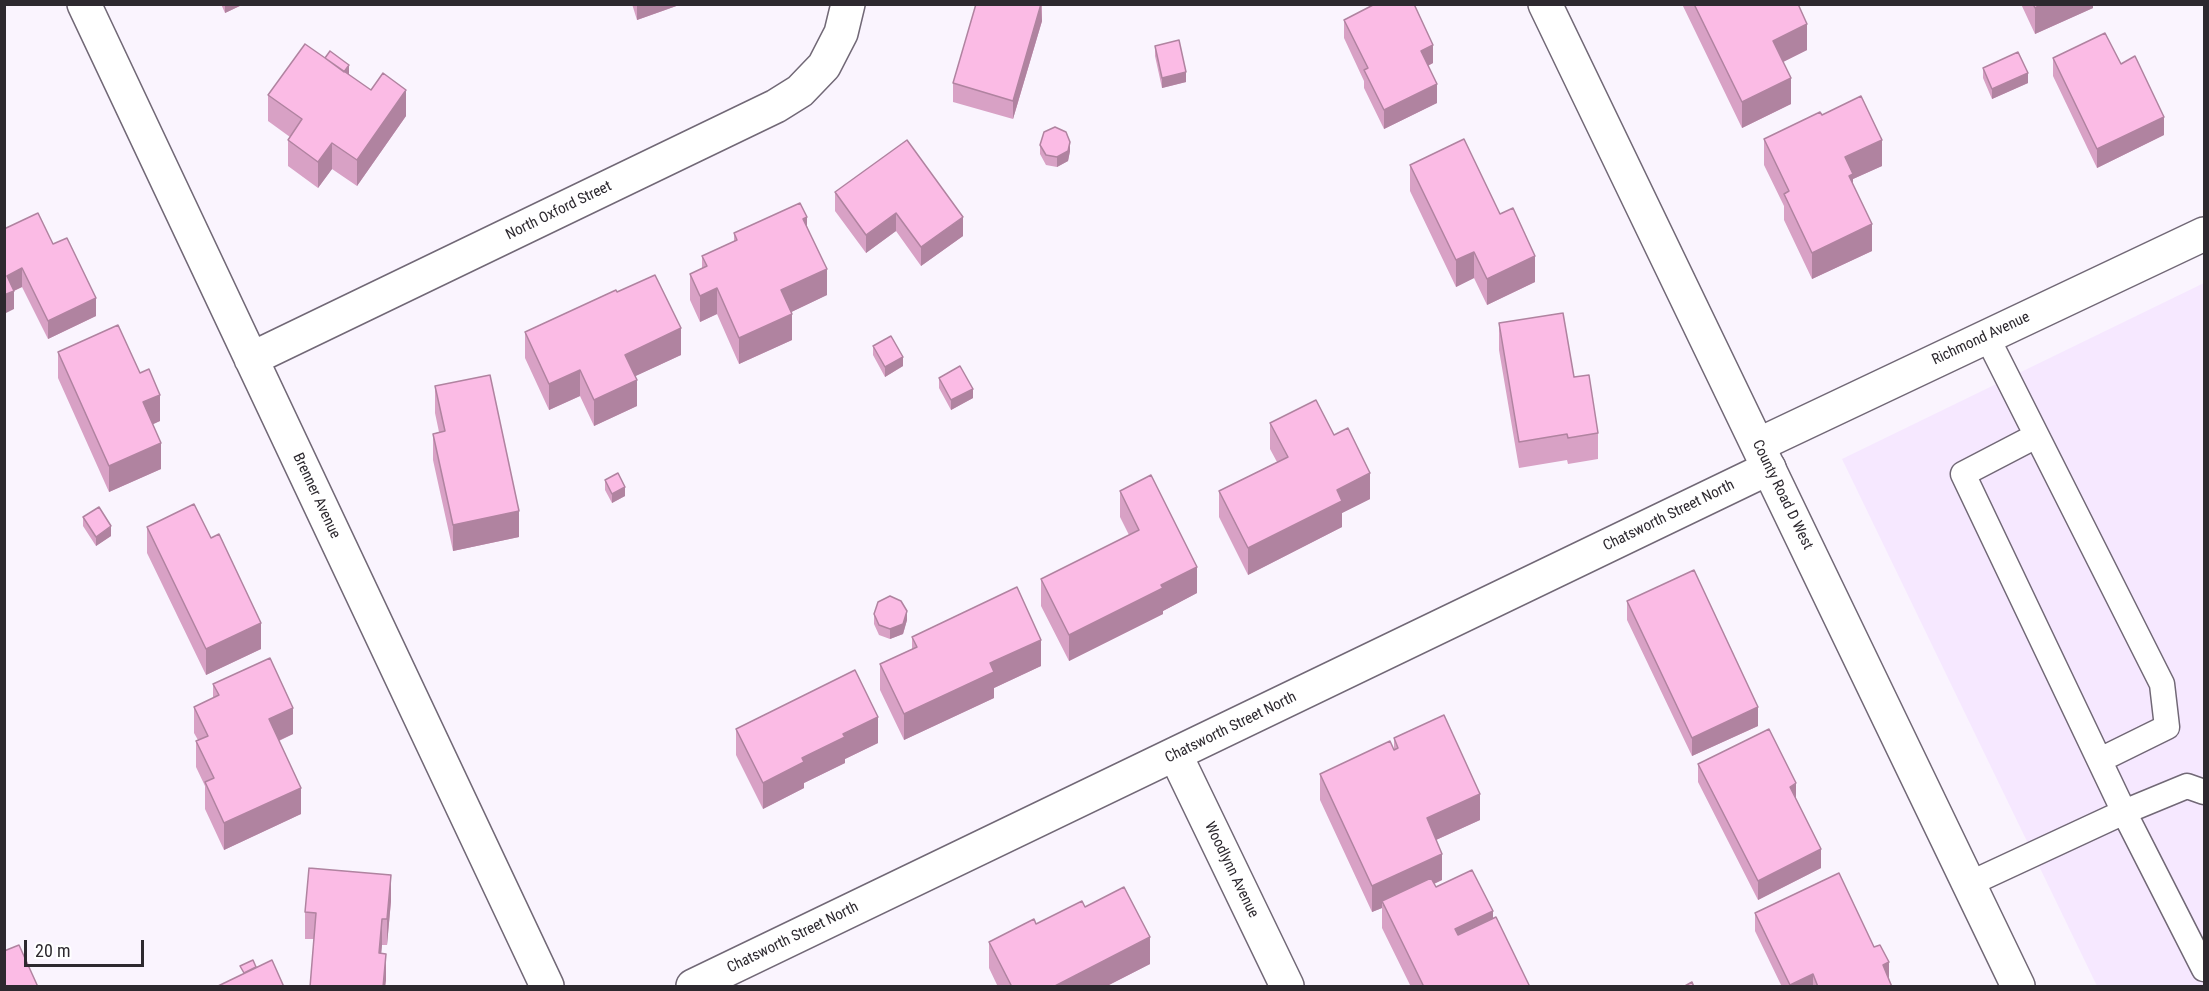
<!DOCTYPE html>
<html>
<head>
<meta charset="utf-8">
<style>
  body { margin:0 }
  #map { position:relative; width:2209px; height:991px; overflow:hidden; background:#faf4fe; font-family:"Roboto Condensed",sans-serif }
  canvas { display:block }
  .frame { position:absolute; inset:0; border:6px solid #2d292f; pointer-events:none }
  .scale { position:absolute; left:24px; top:940px; width:120px; height:27px; box-sizing:border-box; border:3px solid #2d292f; border-top:0; padding-left:8px; font-size:18px; line-height:21px; white-space:nowrap; color:#2d292f; -webkit-text-stroke:4px #fff; paint-order:stroke }
</style>
</head>
<body>
<div id="map">
<canvas width="2209" height="991"></canvas>
<div class="frame"></div>
<div class="scale">20 m</div>
</div>
<script>
const c = document.querySelector('canvas').getContext('2d');
c.lineJoin = 'round';
function paint(path, color) { c.fillStyle = color; c.fill(path, 'evenodd'); }
const toPath = rows => new Path2D(rows.map(r => 'M' + r).join(''));
function trace(path, color, width, dash) { c.strokeStyle = color; c.lineWidth = width; c.lineCap = dash ? 'butt' : 'round'; c.setLineDash(dash || []); c.stroke(path); }
function write(font, color, halo, rows, align = 'center') {
  c.font = font + ' "Roboto Condensed",sans-serif'; c.lineWidth = 5; c.setLineDash([]); c.textBaseline = 'middle'; c.strokeStyle = halo; c.fillStyle = color; for (const [text, x, y, turn = 0] of rows) {
    c.save(); c.translate(x, y); c.rotate((+turn || 0) * Math.PI / 180); c.textAlign = isNaN(turn) ? turn : align; if (halo) c.strokeText(text, 0, 0); c.fillText(text, 0, 0); c.restore();
  }
}
paint(toPath([
  [2204,283,2204,986,2097,986,1842,459]
]), '#f6e8ff');
const lane = toPath([
  [1987,337,2162,684,2167,727,2100,760],
  [2204,792,2187,786,2124,812,2204,969],
  [1969,884,2124,812,1963,474,2036,436]
]);
const street = toPath([
  [84,4,547,986],
  [251,359,776,106,800,91,824,66,841,33,848,4],
  [1758,445,2204,234],
  [1175,754,1287,986],
  [693,986,1769,468]
]);
const secondary = toPath([
  [1545,4,2018,986]
]);
trace(lane, '#716876', 27);
trace(street, '#716876', 36);
trace(secondary, '#716876', 36);
trace(lane, '#fff', 24);
trace(street, '#fff', 33);
trace(secondary, '#fff', 33);
paint(toPath([
  [221,4,244,4,225,13],
  [632,4,682,4,637,20],
  [1042,4,1042,21,1013,119,953,102,953,83],
  [1682,4,1798,4,1807,50,1783,62,1791,104,1742,128],
  [2021,4,2093,4,2093,8,2035,34],
  [1344,20,1433,63,1428,66,1437,103,1384,129,1364,88,1364,81,1344,38],
  [1155,46,1186,82,1162,88,1155,56],
  [2053,58,2164,135,2097,168,2053,76],
  [1983,68,2028,83,1992,99,1983,78],
  [349,75,406,116,357,186,332,169,318,188,288,166,288,140,290,137,268,121,268,95],
  [1822,115,1882,166,1853,179,1853,187,1872,251,1812,279,1784,220,1784,206,1764,165,1764,139],
  [1040,145,1070,151,1068,161,1057,167,1046,165,1040,154],
  [1410,165,1500,214,1535,282,1487,305,1474,278,1456,287,1410,191],
  [835,192,963,236,921,266,896,231,866,253,835,211],
  [807,226,827,295,791,312,792,340,739,364,717,314,700,322,690,300,690,274,702,268,702,256,734,242,734,233],
  [4,229,53,244,96,316,48,339,22,287,14,291,14,309],
  [617,292,681,355,635,376,637,406,594,426,580,396,549,410,525,358,525,332],
  [1499,323,1574,377,1598,433,1598,459,1568,464,1567,460,1519,468,1499,350],
  [873,346,903,366,885,377,873,355],
  [58,352,160,421,152,424,161,469,109,492,58,378],
  [939,378,973,398,951,410,939,388],
  [435,386,519,537,453,551,433,460,433,434,439,432,435,413],
  [1270,423,1334,435,1370,499,1342,513,1342,527,1248,575,1219,517,1219,491,1277,462,1270,449],
  [605,480,625,496,612,503,605,490],
  [1120,491,1197,593,1163,611,1163,614,1069,661,1041,606,1041,579,1129,535,1120,517],
  [83,517,111,536,96,546,83,526],
  [147,527,261,649,206,675,147,553],
  [1627,601,1758,726,1692,756,1627,620],
  [874,614,907,620,903,634,890,639,879,635,874,624],
  [912,637,1041,666,994,688,994,698,904,740,880,690,880,664,912,649],
  [213,684,293,734,279,741,301,814,224,850,205,809,205,786,196,767,196,741,198,740,194,733,194,707,213,698],
  [736,729,878,743,845,759,845,763,804,783,804,788,763,809,736,755],
  [1394,738,1480,820,1436,840,1442,880,1434,884,1436,887,1493,919,1530,987,1411,987,1382,928,1382,908,1372,912,1320,800,1320,774,1394,749],
  [1698,764,1796,800,1821,868,1758,900,1698,782],
  [391,901,387,945,382,945,381,953,386,980,385,987,310,987,314,939,305,939,305,912],
  [1085,907,1150,964,1105,987,998,987,989,968,989,942,1036,924],
  [1755,913,1889,980,1892,987,1782,987,1755,931]
]), '#d8a1c5');
paint(toPath([
  [225,4,244,4,225,13],
  [637,4,682,4,637,20],
  [1041,4,1042,21,1013,119,1013,101],
  [2042,4,2093,4,2093,8,2035,34,2035,8],
  [1807,24,1807,50,1773,67,1773,41],
  [1433,45,1433,63,1421,69,1421,51],
  [349,65,349,74,339,78],
  [1186,72,1186,82,1162,88,1162,78],
  [2028,73,2028,83,1992,99,1992,89],
  [1791,78,1791,104,1742,128,1742,102],
  [1437,84,1437,103,1384,129,1384,110],
  [406,90,406,116,357,186,357,160],
  [2164,117,2164,135,2097,168,2097,149],
  [1882,140,1882,166,1853,179,1853,200,1845,157],
  [1070,142,1070,151,1068,161,1057,167,1057,157],
  [332,143,332,169,318,188,318,162],
  [896,213,896,231,866,253,866,235],
  [807,217,807,243,803,219],
  [963,217,963,236,921,266,921,247],
  [1872,224,1872,251,1812,279,1812,253],
  [1474,252,1474,278,1456,287,1456,260],
  [1535,256,1535,282,1487,305,1487,279],
  [22,268,22,287,7,294,14,291,14,309,4,314,4,295,7,276],
  [827,269,827,295,781,317,781,290],
  [717,288,717,314,700,322,700,296],
  [96,298,96,316,48,339,48,321],
  [792,314,792,340,739,364,739,338],
  [681,328,681,355,625,381,625,355],
  [903,357,903,366,885,377,885,367],
  [580,370,580,396,549,410,549,384],
  [637,380,637,406,594,426,594,400],
  [973,389,973,398,951,410,951,400],
  [160,395,160,421,143,429,143,402],
  [161,443,161,469,109,492,109,466],
  [1370,473,1370,499,1342,513,1342,527,1248,575,1248,548,1337,490],
  [625,487,625,496,612,503,612,494],
  [519,511,519,537,453,551,453,525],
  [111,526,111,536,96,546,96,537],
  [1197,567,1197,593,1163,611,1163,614,1069,661,1069,635,1161,585],
  [907,611,907,620,903,634,890,639,890,629],
  [261,623,261,649,206,675,206,649],
  [1041,640,1041,666,994,688,994,698,904,740,904,714,990,663],
  [1758,707,1758,726,1692,756,1692,738],
  [293,708,293,734,269,745,269,719],
  [878,717,878,743,845,759,845,763,804,783,804,788,763,809,763,783,802,758,843,734],
  [1796,783,1796,802,1790,787],
  [301,788,301,814,224,850,224,823],
  [1480,794,1480,820,1427,844,1427,818],
  [1821,849,1821,868,1758,900,1758,881],
  [1442,854,1442,880,1384,907,1382,901,1382,908,1372,912,1372,886],
  [391,875,391,901,387,945,387,919],
  [1493,911,1493,937,1455,955,1455,929],
  [382,919,382,945,379,979,379,953],
  [1150,937,1150,964,1105,987,1053,987],
  [386,954,386,980,385,987,383,987],
  [1889,962,1889,981,1883,965],
  [1813,974,1813,987,1790,987,1790,985]
]), '#b083a0');
const building = toPath([
  [976,4,1041,4,1013,101,953,83,976,4],
  [1375,4,1414,4,1433,45,1421,51,1437,84,1384,110,1364,70,1368,68,1344,20,1375,4],
  [1694,4,1798,4,1807,24,1773,41,1791,78,1742,102,1694,4],
  [2033,4,2042,4,2035,8,2033,4],
  [2105,33,2121,64,2135,56,2164,117,2097,149,2053,58,2105,33],
  [1179,40,1186,72,1162,78,1155,46,1179,40],
  [305,44,371,90,383,73,406,90,357,160,332,143,318,162,288,140,302,119,268,95,305,44],
  [330,51,349,65,344,72,325,58,330,51],
  [2018,52,2028,73,1992,89,1983,68,2018,52],
  [1861,96,1882,140,1845,157,1853,174,1849,176,1872,224,1812,253,1784,194,1789,191,1764,139,1820,112,1822,115,1861,96],
  [1055,127,1066,132,1070,142,1068,151,1057,157,1046,155,1040,145,1044,132,1055,127],
  [1464,139,1500,214,1513,208,1535,256,1487,279,1474,252,1456,260,1410,165,1464,139],
  [907,140,963,217,921,247,896,213,866,235,835,192,907,140],
  [800,203,807,217,803,219,827,269,781,290,792,314,739,338,717,288,700,296,690,274,707,266,702,256,737,240,734,233,800,203],
  [38,213,53,244,67,238,96,298,48,321,22,268,7,276,14,291,4,295,4,229,38,213],
  [655,275,681,328,625,355,637,380,594,400,580,370,549,384,525,332,616,290,617,292,655,275],
  [1563,313,1574,377,1589,375,1598,433,1568,438,1567,434,1519,442,1499,323,1563,313],
  [118,325,140,373,149,369,160,395,143,402,161,443,109,466,58,352,118,325],
  [891,336,903,357,885,367,873,346,891,336],
  [960,366,973,389,951,400,939,378,960,366],
  [490,375,519,511,453,525,433,434,445,431,435,386,490,375],
  [1316,400,1334,435,1348,428,1370,473,1337,490,1342,501,1248,548,1219,491,1288,457,1270,423,1316,400],
  [618,473,625,487,612,494,605,480,618,473],
  [1151,475,1197,567,1161,585,1163,588,1069,635,1041,579,1139,530,1120,491,1151,475],
  [194,504,211,538,219,534,261,623,206,649,147,527,194,504],
  [99,507,111,526,96,537,83,517,99,507],
  [1694,570,1758,707,1692,738,1627,601,1694,570],
  [1017,587,1041,640,990,663,994,672,904,714,880,664,917,647,912,637,1017,587],
  [890,596,901,601,907,611,903,624,890,629,879,625,874,614,878,602,890,596],
  [270,658,293,708,269,719,301,788,224,823,205,782,214,778,196,741,208,736,194,707,219,695,213,684,270,658],
  [855,670,878,717,843,734,845,737,802,758,804,762,763,783,736,729,855,670],
  [1444,715,1480,794,1427,818,1442,854,1372,886,1320,774,1390,741,1394,750,1398,748,1394,738,1444,715],
  [1769,729,1796,783,1790,787,1821,849,1758,881,1698,764,1769,729],
  [309,868,391,875,387,919,382,919,379,953,386,954,383,987,310,987,316,913,305,912,309,868],
  [1472,870,1493,911,1455,929,1458,935,1496,917,1530,987,1424,987,1382,901,1431,878,1436,887,1472,870],
  [1839,873,1874,947,1880,945,1889,962,1883,965,1892,987,1818,987,1813,974,1790,985,1755,913,1839,873],
  [1124,887,1150,937,1053,987,1012,987,989,942,1034,919,1036,924,1082,901,1085,907,1124,887],
  [19,945,38,987,4,987,4,951,19,945],
  [253,960,256,967,244,973,240,966,253,960],
  [272,960,284,987,216,987,272,960],
  [1692,982,1694,987,1683,987,1692,982]
]);
paint(building, '#fbbbe5');
trace(building, '#b083a0', 1.5);
write('15px', '#2d292f', '#fff', [
  ["North Oxford Street",559,211,-26],
  ["Richmond Avenue",1981,339,-25],
  ["County Road D West",1782,495,64],
  ["Brenner Avenue",316,496,65],
  ["Chatsworth Street North",1669,516,-26],
  ["Chatsworth Street North",1231,728,-26],
  ["Woodlynn Avenue",1231,870,64],
  ["Chatsworth Street North",793,938,-26]
]);
</script>
</body>
</html>
